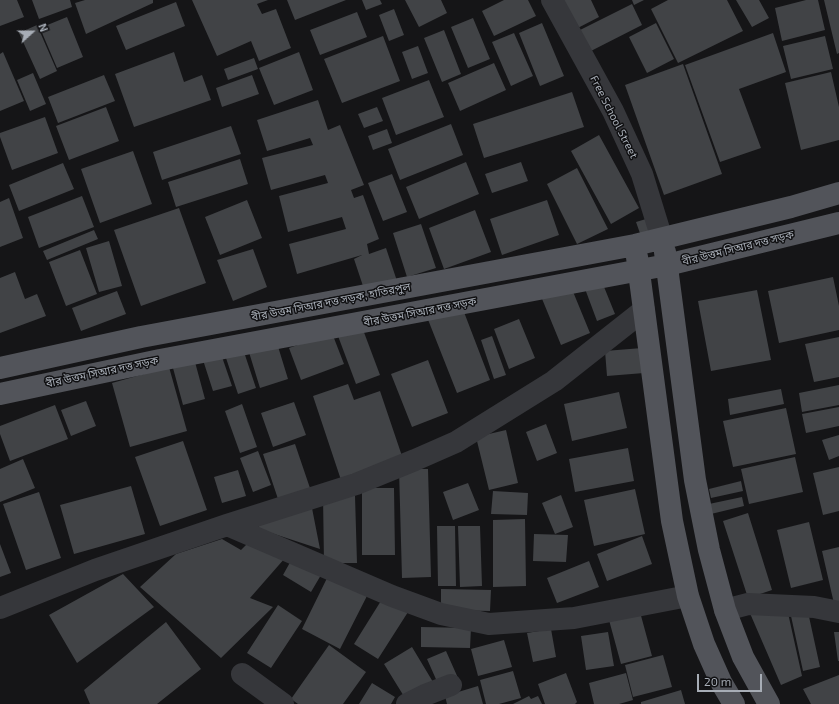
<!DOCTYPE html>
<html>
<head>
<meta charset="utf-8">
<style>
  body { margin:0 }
  #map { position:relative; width:839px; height:704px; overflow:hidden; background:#151517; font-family:"Exo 2",sans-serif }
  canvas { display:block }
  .north { position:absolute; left:12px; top:12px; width:40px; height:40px; -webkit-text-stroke:3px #101012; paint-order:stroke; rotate:69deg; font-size:11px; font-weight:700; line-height:16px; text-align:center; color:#a7adb6 }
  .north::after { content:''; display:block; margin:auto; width:14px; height:18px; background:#a7adb6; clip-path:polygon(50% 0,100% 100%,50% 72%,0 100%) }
  .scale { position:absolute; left:697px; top:674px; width:65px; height:18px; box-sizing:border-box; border:2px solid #a7adb6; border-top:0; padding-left:5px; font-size:12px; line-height:14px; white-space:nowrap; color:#a7adb6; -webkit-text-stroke:3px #101012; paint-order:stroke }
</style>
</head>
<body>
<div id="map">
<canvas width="839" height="704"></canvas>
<div class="north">N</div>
<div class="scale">20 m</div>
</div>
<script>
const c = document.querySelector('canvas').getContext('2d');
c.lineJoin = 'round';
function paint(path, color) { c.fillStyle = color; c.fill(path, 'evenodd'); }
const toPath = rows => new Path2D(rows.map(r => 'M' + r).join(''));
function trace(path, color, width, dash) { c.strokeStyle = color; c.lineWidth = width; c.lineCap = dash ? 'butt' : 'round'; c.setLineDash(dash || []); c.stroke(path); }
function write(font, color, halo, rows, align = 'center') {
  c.font = font + ' "Exo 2","Noto Sans Bengali",sans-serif'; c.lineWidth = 3; c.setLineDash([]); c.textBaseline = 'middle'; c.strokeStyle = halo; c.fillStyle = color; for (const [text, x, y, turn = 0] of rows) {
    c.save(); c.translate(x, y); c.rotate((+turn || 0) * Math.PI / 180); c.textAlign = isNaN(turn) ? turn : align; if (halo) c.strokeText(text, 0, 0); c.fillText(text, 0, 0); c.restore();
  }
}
paint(toPath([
  [0,0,17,0,24,17,0,26],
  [32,0,70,0,72,7,39,19],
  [85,0,153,0,153,3,86,34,75,3],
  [192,0,268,0,257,4,262,14,276,9,291,48,259,61,251,41,217,56],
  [287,0,346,0,295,20],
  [362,0,380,0,382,4,366,10],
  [405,0,441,0,447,13,419,27],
  [504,0,528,0,536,16,494,36,482,11],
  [556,0,591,0,599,17,572,31],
  [632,0,644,0,634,5],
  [668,0,727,0,743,31,678,63,651,9],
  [736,0,759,0,769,18,752,27],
  [806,0,818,0,825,30,782,41,775,8],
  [824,0,839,0,839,53,837,54],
  [176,2,185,26,126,50,116,26],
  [632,4,642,25,587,53,576,32],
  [394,9,404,35,389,41,379,15],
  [357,12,367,37,320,55,310,30],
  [67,17,83,57,57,68,40,28],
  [473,18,490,59,468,68,451,27],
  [542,23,564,76,540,86,519,33],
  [656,23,674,59,647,73,629,37],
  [37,25,57,71,40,79,19,33],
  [444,30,461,74,442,82,424,38],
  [514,33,533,76,511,86,492,42],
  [773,33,786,72,739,89,761,148,720,162,685,65],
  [383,36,400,81,342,103,324,59],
  [825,36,833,69,791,79,783,46],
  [418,46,428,73,412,79,402,52],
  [3,52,24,101,0,111,0,54],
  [174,52,184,82,202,75,211,100,134,127,115,74],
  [299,52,313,90,274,105,259,68],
  [254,58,258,69,228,80,224,69],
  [494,63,506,90,460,111,448,83],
  [683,64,722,174,664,195,625,85],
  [831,72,839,107,839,140,801,150,785,83],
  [33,73,46,104,30,111,17,80],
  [104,75,115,101,58,123,48,97],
  [252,75,259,94,222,107,216,88],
  [429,80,444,117,396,135,382,98],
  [572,92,584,127,484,158,473,124],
  [318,100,328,130,340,125,364,185,351,190,354,198,363,195,379,239,367,244,369,254,386,248,397,281,365,292,354,259,362,255,297,274,289,244,346,229,342,217,288,232,279,196,328,183,325,175,271,190,262,158,313,145,310,138,267,151,257,120],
  [106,107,119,141,69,160,56,126],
  [377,107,383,121,364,128,358,114],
  [45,117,58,153,12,170,0,137,0,133],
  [451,124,463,155,400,180,388,149],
  [231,126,241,154,162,180,153,152],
  [387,129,392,143,373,150,368,136],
  [599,135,639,208,611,224,571,151],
  [133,151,152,204,100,223,81,169],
  [240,159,248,184,176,207,168,182],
  [466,162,479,194,419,219,406,187],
  [521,162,528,181,492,193,485,174],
  [63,163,74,189,19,211,9,185],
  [577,168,608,229,577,244,547,184],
  [392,174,407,212,383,221,368,183],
  [82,196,94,227,39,248,28,217],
  [9,198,23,238,0,247,0,202],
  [247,200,262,238,220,255,205,217],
  [547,200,559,235,502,255,490,219],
  [179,208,206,283,141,306,114,230],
  [475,210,491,252,444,269,429,228],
  [646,219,652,236,642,239,636,222],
  [421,224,436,268,407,277,393,233],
  [94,230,98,239,47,260,43,251],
  [109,241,122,286,99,292,86,248],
  [253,249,267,287,233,301,217,260],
  [80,250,97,294,66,306,49,262],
  [15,272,25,299,37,294,46,316,0,333,0,278],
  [598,272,615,314,597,321,581,278],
  [567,277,590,333,561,345,538,289],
  [833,277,839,306,839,330,779,343,768,291],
  [757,290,771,360,711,371,698,301],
  [117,291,126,314,81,331,72,308],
  [459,299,490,380,457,393,425,312],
  [519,319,535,358,509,369,494,329],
  [362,327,380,375,356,384,338,336],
  [332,333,344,364,301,380,289,348],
  [492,336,506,375,494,379,481,340],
  [839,337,839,377,814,382,805,344],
  [276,340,288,379,260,388,248,349],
  [642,348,644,373,607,376,605,351],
  [243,349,256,388,238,394,225,355],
  [221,354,232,386,213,391,203,360],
  [428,360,448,413,412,427,391,374],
  [195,362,205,399,183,405,173,368],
  [169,367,187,431,130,447,112,383],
  [348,384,354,400,380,391,404,462,342,483,313,396],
  [839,385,839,405,802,412,799,393],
  [781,389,784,404,730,415,728,399],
  [619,392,627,428,572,441,564,404],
  [86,401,96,426,71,436,61,410],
  [294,402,306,435,273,447,261,413],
  [242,404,257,447,240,453,225,411],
  [55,405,68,439,10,461,0,434,0,426],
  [839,407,839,426,806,433,802,414],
  [786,408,796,454,733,467,723,421],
  [546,424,557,453,537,461,526,432],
  [506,430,518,483,489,490,476,437],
  [839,435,839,456,829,460,822,440],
  [183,441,207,510,160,526,135,457],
  [295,444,311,491,279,502,263,454],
  [628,448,634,481,575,492,569,459],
  [258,451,271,485,253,492,240,458],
  [795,457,803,492,749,504,741,469],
  [23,459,35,488,0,502,0,469],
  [839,467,839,511,823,515,813,473],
  [399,469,428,469,431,577,402,578],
  [238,470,246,496,222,503,214,477],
  [741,481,743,491,711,498,709,489],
  [468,483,479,510,453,520,443,492],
  [131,486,145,534,74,554,60,505],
  [362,488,394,488,395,555,362,555],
  [635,489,645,534,594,546,584,500],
  [493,491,528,493,527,515,491,514],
  [39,492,61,558,26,570,3,504],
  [561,495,573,527,555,534,542,503],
  [323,496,355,496,357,563,324,563],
  [742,497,744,506,711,514,709,504],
  [311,503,320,549,259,529,257,520],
  [748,513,772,590,748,598,723,521],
  [525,519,526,586,493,587,493,520],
  [809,522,823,580,791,588,777,530],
  [437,526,455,526,456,586,438,586],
  [458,526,480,526,482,586,460,587],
  [534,534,568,535,566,562,533,561],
  [642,536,652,564,607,581,597,554],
  [222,539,241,550,249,542,285,558,250,598,273,607,221,658,140,587,176,554],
  [0,544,11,573,0,577],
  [839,547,839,608,835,608,822,551],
  [293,557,321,575,311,592,283,575],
  [589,561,599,587,557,603,547,578],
  [330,572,369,592,340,649,302,629],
  [123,574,154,607,77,663,49,615],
  [441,589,491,590,490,611,441,610],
  [384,596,408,612,378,659,354,644],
  [278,605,302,621,271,668,247,653],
  [749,611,788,613,802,676,781,685],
  [640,612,652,656,621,664,609,620],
  [808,612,820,667,803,671,791,616],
  [166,622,201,669,157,704,90,704,84,690],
  [421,627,471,628,470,648,421,647],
  [551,629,556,657,533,662,527,633],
  [608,632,614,666,586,670,581,636],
  [834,632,839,632,839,661,838,661],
  [504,640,512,667,478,676,471,649],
  [329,645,366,672,343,704,298,704,291,699],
  [412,647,433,682,405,698,384,664],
  [446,651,458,678,439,686,427,659],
  [663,655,672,687,633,697,625,665],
  [513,671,521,698,499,704,486,704,480,680],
  [566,673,577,702,575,704,545,704,538,684],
  [626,673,633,700,619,704,594,704,589,683],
  [839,675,839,704,811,704,803,689],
  [372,683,395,697,391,704,359,704],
  [478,686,483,704,447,704,445,696],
  [681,690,685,704,641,704,641,702],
  [529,696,531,699,538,696,542,704,513,704]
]), '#414346');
trace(toPath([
  [552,0,613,111,642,174,662,239],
  [227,525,392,596,441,614,489,624,574,618,688,596],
  [0,608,95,570,227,525,356,484,415,460,456,442,554,381,644,310],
  [725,610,748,604,814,607,839,612],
  [242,674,283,704],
  [407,704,425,695,451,685]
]), '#36373b', 22);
trace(toPath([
  [665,252,695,480,709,550,725,610,743,657,769,704],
  [637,257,672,521,688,596,704,644,721,682,734,704],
  [0,368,141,337,635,245,791,207,839,193],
  [0,394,160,360,667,265,839,223]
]), '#52545a', 22);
write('11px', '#a7adb6', '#101012', [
  ["Free School Street",614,117,63],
  ["বীর উত্তম সিআর দত্ত সড়ক",738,248,-14],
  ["বীর উত্তম সিআর দত্ত সড়ক, হাতিরপুল",331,302,-11],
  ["বীর উত্তম সিআর দত্ত সড়ক",420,312,-11],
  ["বীর উত্তম সিআর দত্ত সড়ক",102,372,-12]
]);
</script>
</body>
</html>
